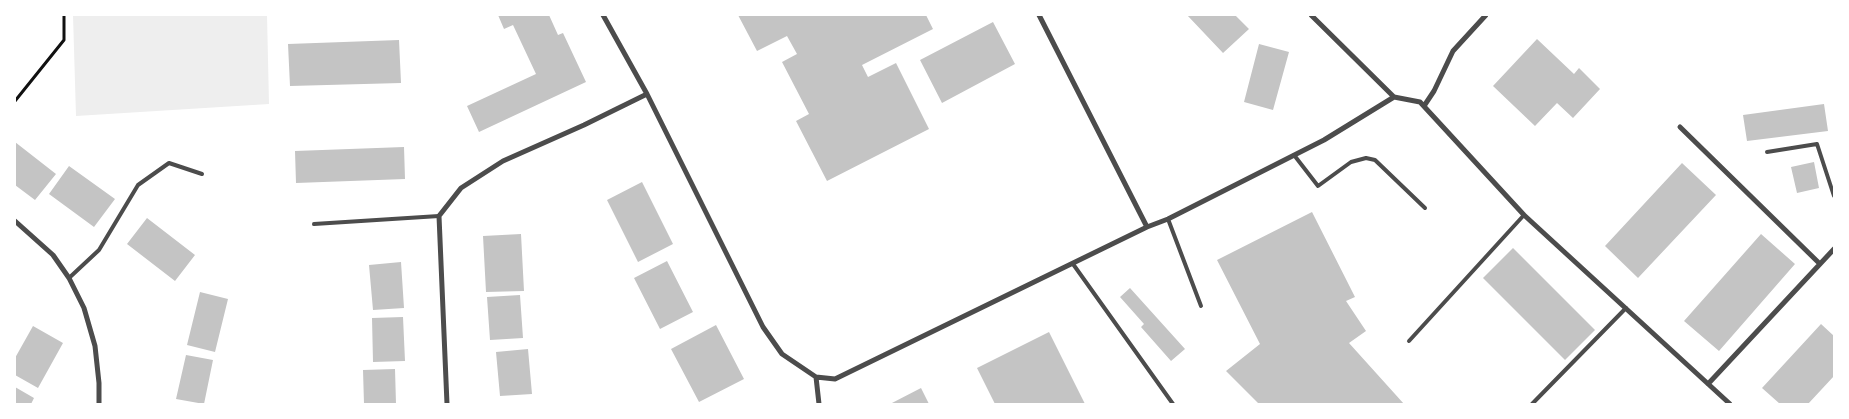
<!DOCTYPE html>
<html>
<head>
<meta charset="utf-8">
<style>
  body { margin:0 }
  #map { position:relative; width:1849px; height:419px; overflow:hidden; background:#fff; font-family:Mulish,sans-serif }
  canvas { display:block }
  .frame { position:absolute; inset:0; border:16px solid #fff; pointer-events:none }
</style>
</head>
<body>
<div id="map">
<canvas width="1849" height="419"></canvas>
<div class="frame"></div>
</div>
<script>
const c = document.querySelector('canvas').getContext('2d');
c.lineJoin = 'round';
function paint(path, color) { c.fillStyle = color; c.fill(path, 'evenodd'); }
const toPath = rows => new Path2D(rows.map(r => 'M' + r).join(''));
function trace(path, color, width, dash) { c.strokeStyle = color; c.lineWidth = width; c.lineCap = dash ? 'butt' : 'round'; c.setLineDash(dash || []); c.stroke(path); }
paint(toPath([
  [73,15,267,15,269,104,76,116]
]), '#eee');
paint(toPath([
  [498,15,549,15,558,35,563,33,586,82,479,132,467,106,536,74,513,25,504,29],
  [738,15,926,15,933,29,862,65,868,77,896,63,929,129,827,181,796,121,809,114,782,62,797,54,787,36,757,51],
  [1187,15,1235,15,1249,29,1223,53],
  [993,22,1015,64,942,103,920,60],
  [1537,39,1574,74,1579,68,1600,89,1573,118,1557,103,1535,126,1493,86],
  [399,40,401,83,290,86,288,44],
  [1259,44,1289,52,1273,110,1244,102],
  [1824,104,1828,131,1747,141,1743,115],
  [15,142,56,174,35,200,15,185],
  [404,147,405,179,296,183,295,151],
  [1814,162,1819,188,1797,193,1791,167],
  [1682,163,1716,195,1638,278,1605,246],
  [69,166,115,199,94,227,49,194],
  [642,182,673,244,638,262,607,200],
  [1312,212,1355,297,1346,301,1366,331,1349,343,1404,404,1259,404,1226,371,1260,344,1217,260],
  [147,218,195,255,175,281,127,244],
  [521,234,524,291,486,292,483,236],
  [1761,234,1795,264,1719,351,1684,321],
  [1513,248,1595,330,1565,360,1483,278],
  [667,261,693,312,660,329,634,278],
  [401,262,404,308,373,310,369,265],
  [1130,288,1185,349,1171,361,1141,327,1144,324,1120,297],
  [200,292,228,299,215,352,187,345],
  [520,295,523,338,490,340,487,297],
  [403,317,405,361,373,362,372,318],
  [1821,324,1834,336,1834,376,1808,404,1780,404,1762,388],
  [716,325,744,379,699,402,671,349],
  [33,326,63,343,38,388,15,375,15,358],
  [1049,332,1085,404,995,404,977,368],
  [528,349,532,394,500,396,496,352],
  [186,355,213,360,204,404,176,399],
  [395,369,396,404,364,404,363,370],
  [15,387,34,398,31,404,15,404],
  [921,388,929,404,890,404]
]), '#c4c4c4');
trace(toPath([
  [15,101,64,40,64,15]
]), '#111', 3);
trace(toPath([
  [1767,152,1817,144,1834,196],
  [1294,155,1318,186,1351,162,1366,158,1375,160,1425,208],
  [1168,219,1201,306],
  [314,224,439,216],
  [1073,264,1173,404],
  [69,278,99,250,138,185,169,163,202,174],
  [1409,341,1524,215],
  [1532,404,1626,308]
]), '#4c4c4c', 4);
trace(toPath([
  [603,15,647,94,763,327,782,354,816,377,835,379,1147,227,1168,219,1324,140,1394,97],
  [1039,15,1147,227],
  [1311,15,1394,97],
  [1394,97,1420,102,1524,215,1730,404],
  [1424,106,1434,91,1453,51,1486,15],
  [1680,127,1820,264],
  [15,221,53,255,69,278,84,308,95,346,99,383,99,404],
  [816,377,819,404],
  [1708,384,1834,249],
  [447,404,439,216,461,188,503,161,584,125,647,94]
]), '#4c4c4c', 5);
</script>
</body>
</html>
